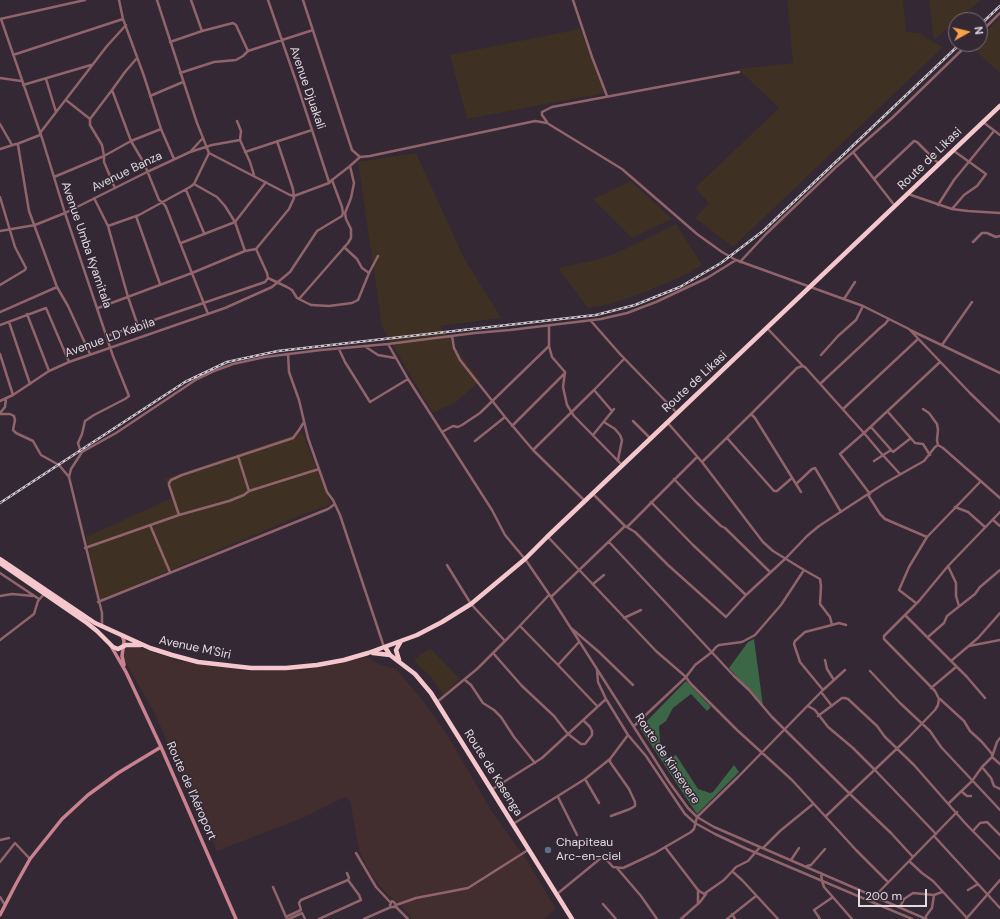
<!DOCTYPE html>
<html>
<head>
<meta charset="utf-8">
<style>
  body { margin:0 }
  #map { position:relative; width:1000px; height:919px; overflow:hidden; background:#332833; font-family:"DM Sans",sans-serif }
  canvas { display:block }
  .north { position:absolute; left:948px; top:12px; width:40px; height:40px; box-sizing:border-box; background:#332833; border:1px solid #796f79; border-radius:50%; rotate:82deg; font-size:11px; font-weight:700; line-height:16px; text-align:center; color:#e1dae1 }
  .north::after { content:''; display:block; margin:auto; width:14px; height:18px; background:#f8a14a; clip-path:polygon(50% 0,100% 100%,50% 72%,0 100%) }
  .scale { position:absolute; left:858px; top:889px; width:69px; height:18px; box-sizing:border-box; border:2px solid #e1dae1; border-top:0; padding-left:5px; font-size:12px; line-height:14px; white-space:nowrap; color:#e1dae1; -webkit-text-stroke:3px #332833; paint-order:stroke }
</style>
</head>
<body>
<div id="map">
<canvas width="1000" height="919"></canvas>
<div class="north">N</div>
<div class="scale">200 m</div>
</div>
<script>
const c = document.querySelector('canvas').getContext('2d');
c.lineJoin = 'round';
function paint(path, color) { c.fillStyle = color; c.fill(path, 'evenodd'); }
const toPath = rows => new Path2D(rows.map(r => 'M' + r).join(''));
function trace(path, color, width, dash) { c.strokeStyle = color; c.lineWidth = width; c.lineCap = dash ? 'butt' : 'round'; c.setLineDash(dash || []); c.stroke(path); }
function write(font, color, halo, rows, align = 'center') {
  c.font = font + ' "DM Sans",sans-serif'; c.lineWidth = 3; c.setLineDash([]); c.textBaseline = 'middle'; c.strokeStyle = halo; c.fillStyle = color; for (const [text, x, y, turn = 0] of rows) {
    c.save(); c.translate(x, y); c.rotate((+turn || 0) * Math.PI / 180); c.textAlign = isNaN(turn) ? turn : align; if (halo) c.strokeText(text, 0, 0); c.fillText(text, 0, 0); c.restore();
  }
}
paint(toPath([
  [135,646,179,661,247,671,275,670,350,660,367,657,381,665,396,669,424,702,448,736,491,810,528,862,556,909,544,919,413,919,397,902,386,893,369,871,359,850,350,801,345,797,305,817,217,851,153,710,123,658,123,651,126,647]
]), '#422d2f');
paint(toPath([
  [787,0,903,0,906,32,920,33,926,38,943,47,733,247,695,218,709,203,695,188,779,108,738,69,793,63],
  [929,0,981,0,934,40],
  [1000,18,1000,73,970,46,972,44,980,44,980,37],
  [580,29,604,93,467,119,450,55],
  [416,153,463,256,501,318,440,326,480,381,456,402,433,413,382,327,358,162],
  [631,181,672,219,632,238,593,199],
  [676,224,702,265,683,276,643,293,610,304,588,308,558,268,596,260,611,255,630,247],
  [302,432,331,504,299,516,100,600,86,537,172,498,165,479],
  [430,648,460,679,443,695,430,676,414,661,418,657,418,656]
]), '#3f3024');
paint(toPath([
  [754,639,763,706,729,668,748,642],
  [686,681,711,707,707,711,691,694,673,708,666,721,659,726,660,742,668,759,676,755,698,789,710,793,713,792,734,765,739,772,697,814,640,728]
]), '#3c6746');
trace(toPath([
  [119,0,123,19,144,76,161,129,174,159],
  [157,0,197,123,209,153,290,195,294,196,329,183,332,180],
  [191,0,202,31],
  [268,0,297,84,329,182],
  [303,0,352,150,360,157,370,156,535,121,547,123,622,169,697,234,722,252,736,260,863,306,909,329,970,393,1000,422],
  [573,0,592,57,607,96],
  [0,19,85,0],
  [1,19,42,138,65,213,113,356,129,396,125,399,94,415,85,421,82,434,78,443,81,453],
  [980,33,1000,13],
  [170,42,202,31,233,23,236,25,248,51,313,30],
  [13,55,123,19],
  [180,73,214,62,236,60,243,56,248,51],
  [0,78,21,81],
  [46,79,56,112],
  [23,85,91,65],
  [150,96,183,82],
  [66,100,90,119,112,90],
  [237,121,241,131,240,140,250,162,254,175],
  [547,122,542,115,542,112,552,107,739,72],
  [983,122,1000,135],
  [0,124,12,145],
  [161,129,131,141,144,163,159,200,164,204,166,207,208,314],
  [40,133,107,46,126,25],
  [17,144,40,135],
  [0,149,16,144,18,145,29,211,57,287,68,306,90,354],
  [191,151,202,139],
  [245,152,312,130],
  [853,152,895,206],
  [54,177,104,156,102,145,90,125,90,119],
  [874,179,914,141,917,142,939,164],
  [194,184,217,197,225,206,235,222,245,251,256,249,267,273,268,278],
  [115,188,104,162,104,156,131,141,112,90,125,72,137,58],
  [186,190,204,233],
  [908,194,952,209,968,211,1000,213],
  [0,197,15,247,26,268,25,270,0,285],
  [94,198,108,226,128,297,138,326],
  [938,205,954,180,994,131],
  [952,209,964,195,977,186,986,174,954,151],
  [136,216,160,284],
  [108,226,139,215,190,187,194,184,209,153],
  [0,231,35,225,65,213,147,172,190,152,212,145,240,140],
  [973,242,982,233,987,233,996,237,1000,236],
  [181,243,235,222,266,182],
  [344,247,357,259,362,268,369,273],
  [256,249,289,209,294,198,293,189,277,141],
  [740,262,766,234,835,168,893,117,968,44],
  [268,278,287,287,292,290,297,298,311,305,329,306,352,303,358,300,369,273,378,256],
  [299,299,348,243,351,238,351,229,346,219,345,213,351,198,354,183,350,166],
  [844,299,855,282],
  [98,308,192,273,245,251],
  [0,312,57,287],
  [27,314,49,371],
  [591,321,620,354,677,413],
  [9,322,30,384],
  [0,325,46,308,69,362],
  [549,326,549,346,552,357,565,372,563,387,567,405,574,416,622,465],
  [767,328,803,366],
  [910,330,1000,373],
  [107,336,265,282,268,278],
  [452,336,454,348,460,360,505,417,533,450,585,501],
  [388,344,408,379,492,510,505,535,525,559,551,597,669,782,688,808,697,817,714,827,926,919],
  [942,345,972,302],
  [366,347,378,355,395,358],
  [339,349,345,362,370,402,408,379],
  [0,354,13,395],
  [288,354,289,372,299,400,308,438,327,492,333,500,340,515,384,647],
  [821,355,838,336,856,320,863,306],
  [821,383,880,328,885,324,889,319],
  [0,401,13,395,49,371,69,362,225,308,272,287,290,272,317,231,342,216,343,213,342,207,332,180,350,166,360,157],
  [843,409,918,339],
  [923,409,929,413,937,424,938,430,937,440,938,445],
  [612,411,594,390,624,359],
  [888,412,915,443,923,444,930,455],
  [0,413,5,407,6,398],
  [0,414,10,414,14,416,15,420,13,430,16,433,33,441,41,455,59,465,69,477],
  [750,415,797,368,802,366,805,367,864,433,840,454,870,494],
  [633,421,650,438],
  [604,422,615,429,620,435,622,440,618,460],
  [667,422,702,462,763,542,773,551,804,570],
  [512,426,565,373],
  [871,427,893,452,911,438],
  [442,432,453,426,458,427,462,425,480,413,549,346],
  [593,435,614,409],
  [727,438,774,491,777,491,792,478],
  [475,441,505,417],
  [533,450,594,390],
  [874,461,891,450],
  [702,462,750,415,752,415,755,418,801,492],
  [900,474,880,452,864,433,940,362],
  [674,479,696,502,721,526,725,528,770,572],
  [796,484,812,469,815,468,841,512],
  [249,491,319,469],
  [593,494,625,526,635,532,668,565,726,617,746,595,785,559,807,536,819,526,885,483,924,461,935,447,938,445,943,448,1000,498],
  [868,495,880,514,885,519,927,537],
  [651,502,693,545,746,595],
  [955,507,968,512,985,527],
  [179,515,169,485,169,483,171,480,182,475,293,438,299,430,304,422],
  [993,520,1000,526],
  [150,525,170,572],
  [627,527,697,457],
  [548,537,656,651,686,677,690,683,737,730,792,780,856,850,888,882],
  [609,542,734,676,749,690,772,717,850,794,891,833,913,857],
  [85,548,179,515,229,501,244,495,249,491,238,456],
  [447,565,471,604,505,641],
  [948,566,956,583,956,596,959,606],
  [0,573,39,599],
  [593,584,604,575],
  [0,596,12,594,33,596],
  [551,597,625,526],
  [98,602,328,509,335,504],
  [916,603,899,590,909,567,927,537,981,481],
  [905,615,967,677,985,698],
  [624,618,641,610],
  [102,625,102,613,69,477,71,469,82,452,116,433,197,379,214,371,233,364,265,357,321,350,388,344,475,333,510,330,601,319,627,313,656,302,707,278,736,260],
  [832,625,839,623,846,625],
  [520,626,558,665,579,642],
  [571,628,599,652,633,685],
  [928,637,944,623,947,616,975,594,980,587,1000,570],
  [0,640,34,614,38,601,44,594],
  [969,646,1000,640],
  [493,653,522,686,554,716,568,734,581,744,585,744,592,735,592,731,590,727,583,720],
  [825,660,827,669,834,680],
  [951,661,978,638,1000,613],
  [558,665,597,706],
  [597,670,598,682,606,699,628,735,646,756,685,814,695,823,715,834,747,849,912,919],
  [870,671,900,703,930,731,941,747,1000,810],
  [465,680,471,685,483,703,494,710,501,717,514,737,535,763],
  [931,688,956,667],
  [821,692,832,706],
  [940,699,964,721,970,731,982,742,992,754,992,757,1000,764],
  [437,702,477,669,512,634,549,595],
  [808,706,815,710,828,727,853,748,874,769,936,834],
  [818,716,842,698,845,698,848,699,877,726,885,737,914,765,965,823,1000,859],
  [634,726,686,677,695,665,712,652,716,647,719,645,742,642,755,635,781,605,804,570,820,579,821,586,820,604,830,617,832,625,805,632,795,641,794,644,800,662,823,690],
  [982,767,991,778,994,786,1000,789],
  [585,779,599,803],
  [491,790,542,758,606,699],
  [961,791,967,796,971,796],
  [558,797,577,835],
  [949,803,972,781,982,767,992,757,997,742,1000,738],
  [611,816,630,809,635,806,635,802,629,789,610,762,610,759,628,735],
  [826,816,908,738,935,710,938,705,939,699,935,691,884,639,884,636,919,601,948,566,1000,512],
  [513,824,585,779,610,759],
  [973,831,980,823,987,822,1000,835],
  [934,836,1000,908],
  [0,840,9,838],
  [665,847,698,890,704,894,724,880,736,867,748,861,760,847],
  [763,848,780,831,813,804],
  [356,853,376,887,390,902],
  [791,860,799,848],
  [909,861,922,873,933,881,967,918],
  [0,862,15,843,30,859],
  [807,866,811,865,825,849],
  [617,868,641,896,657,919],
  [733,872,742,880,778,919],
  [347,873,349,878,348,880],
  [821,873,822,881,824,887,852,919],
  [273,887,287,919],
  [968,890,978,884],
  [698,891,698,903],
  [557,894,601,858,605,858,613,867,623,868,655,853,691,832,694,829,697,817,738,777,823,690,845,670],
  [0,897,5,905],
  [874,897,957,812],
  [603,904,616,919],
  [395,906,408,919],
  [391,907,390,905,392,901,394,902,396,905],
  [900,907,904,899,913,893,934,895],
  [732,914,735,919],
  [286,917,301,910,299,903,301,900,348,880,359,895,361,900,319,919],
  [289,919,302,913,305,919],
  [364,919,391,907,394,907,396,905,416,898,468,888,528,850],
  [681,919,700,902,706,894],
  [727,919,756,896],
  [820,919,814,910,833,897],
  [926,919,926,916,932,908,934,895,942,892],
  [966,919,1000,880]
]), '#91646b', 2.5);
trace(toPath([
  [122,635,124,641,122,656,124,665],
  [111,646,126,672,161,747,236,919],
  [0,915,16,884,30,859,62,819,88,795,118,773,161,747]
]), '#ca838e', 3.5);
trace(toPath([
  [0,559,95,623,150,648,172,655,198,662,251,668,286,668,317,665,344,660,368,653,417,635,442,622,471,604,525,559,547,537,1000,106],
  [0,563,87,623,97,631,113,647,118,649,126,645,141,645],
  [385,647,390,655,415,674,431,693,572,919],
  [373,653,390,655],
  [399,660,396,650,401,641]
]), '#f5c7cd', 4.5);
const rail = toPath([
  [980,25,1000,6],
  [0,503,185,382,227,362,278,351,596,315,635,305,680,287,721,263,763,231,960,44]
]);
trace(rail, '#cec7ce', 2.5);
trace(rail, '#332833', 1, [3]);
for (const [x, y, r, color] of [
  [548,850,4,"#5c6f8a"]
]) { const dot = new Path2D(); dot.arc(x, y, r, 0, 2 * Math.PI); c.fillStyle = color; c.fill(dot); trace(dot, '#332833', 1.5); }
write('12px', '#e1dae1', '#332833', [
  ["Avenue Djuakali",307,88,71],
  ["Route de Likasi",930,159,-44],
  ["Avenue Banza",127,172,-26],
  ["Avenue Umba Kyamitala",86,245,71],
  ["Avenue LD Kabila",110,338,-20],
  ["Route de Likasi",695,382,-43],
  ["Avenue M'Siri",195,648,12],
  ["Route de Kinsevere",667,759,56],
  ["Route de Kasenga",493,773,58],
  ["Route de l'Aéroport",191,791,66]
]);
write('12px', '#e1dae1', '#332833', [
  ["Chapiteau",556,843],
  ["Arc-en-ciel",556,857]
], 'left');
</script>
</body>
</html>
